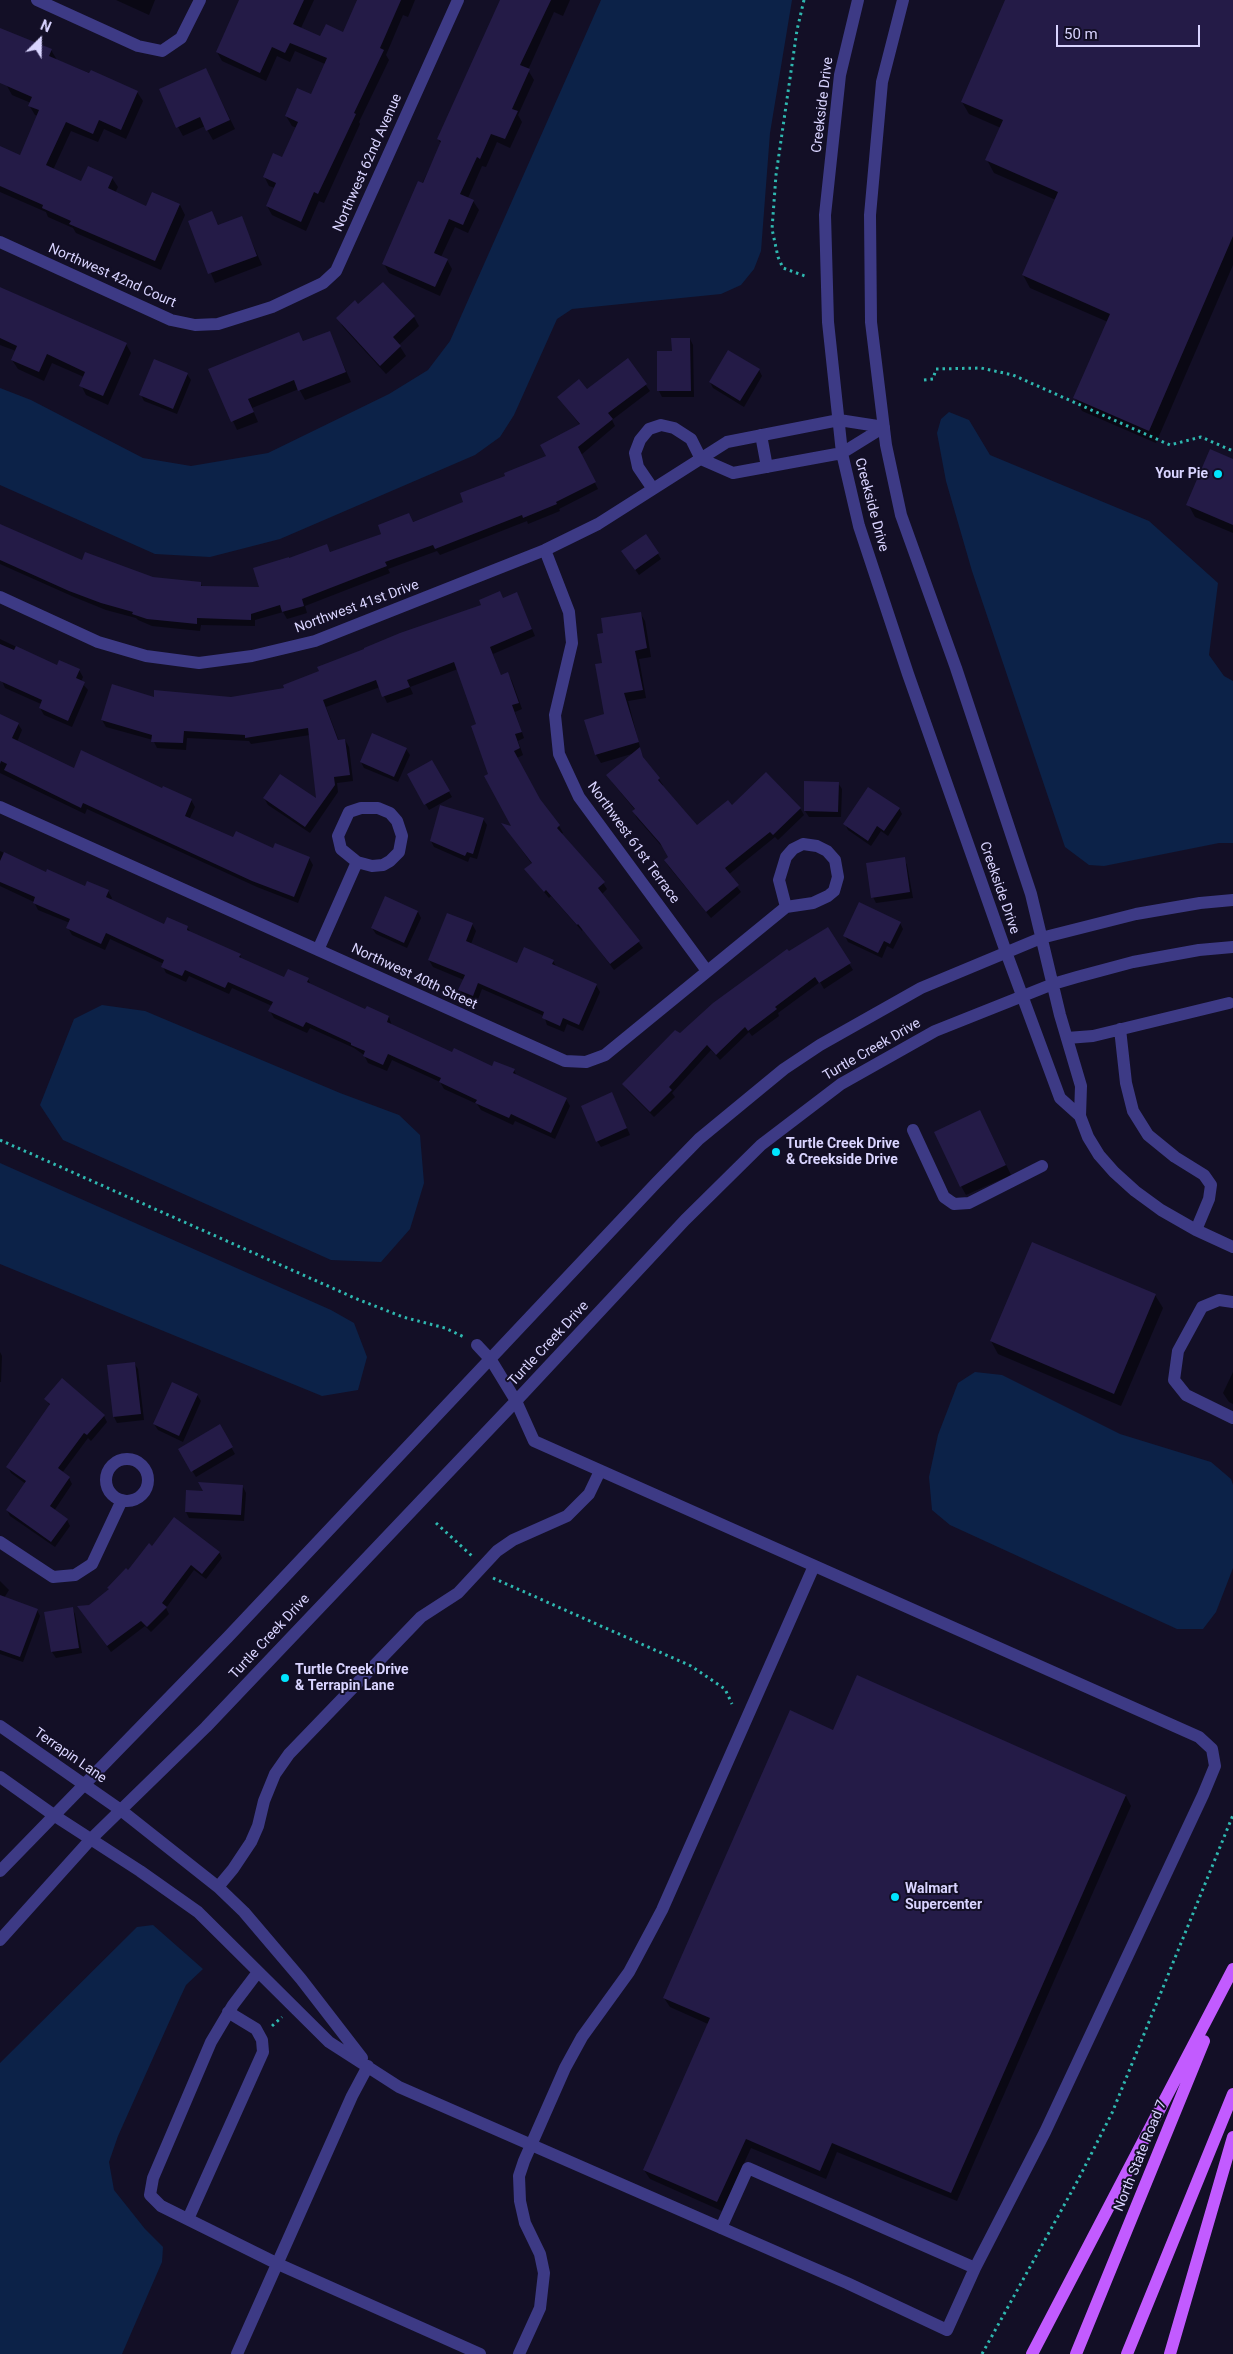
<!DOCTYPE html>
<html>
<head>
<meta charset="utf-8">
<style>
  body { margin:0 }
  #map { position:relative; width:1233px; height:2354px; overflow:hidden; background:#130f26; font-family:Roboto,sans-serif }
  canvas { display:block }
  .north { position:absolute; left:15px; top:15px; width:50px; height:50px; -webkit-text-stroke:4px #130f26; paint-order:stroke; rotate:23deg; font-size:14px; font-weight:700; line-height:20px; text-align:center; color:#d9d4ff }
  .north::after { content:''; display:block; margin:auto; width:18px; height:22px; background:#d9d4ff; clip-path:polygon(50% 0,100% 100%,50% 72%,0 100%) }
  .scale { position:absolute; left:1056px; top:25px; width:144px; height:22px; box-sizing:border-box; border:2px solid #d9d4ff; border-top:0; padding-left:6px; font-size:15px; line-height:18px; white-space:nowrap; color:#d9d4ff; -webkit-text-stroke:4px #130f26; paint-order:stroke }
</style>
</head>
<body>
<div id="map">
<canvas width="1233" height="2354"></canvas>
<div class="north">N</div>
<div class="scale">50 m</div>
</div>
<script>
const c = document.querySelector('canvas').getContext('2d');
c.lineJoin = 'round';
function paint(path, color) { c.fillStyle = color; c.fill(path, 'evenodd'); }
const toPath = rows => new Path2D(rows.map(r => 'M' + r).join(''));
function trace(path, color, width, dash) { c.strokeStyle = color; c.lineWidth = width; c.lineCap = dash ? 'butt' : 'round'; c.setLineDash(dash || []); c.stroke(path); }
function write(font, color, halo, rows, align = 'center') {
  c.font = font + ' Roboto,sans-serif'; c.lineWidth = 4; c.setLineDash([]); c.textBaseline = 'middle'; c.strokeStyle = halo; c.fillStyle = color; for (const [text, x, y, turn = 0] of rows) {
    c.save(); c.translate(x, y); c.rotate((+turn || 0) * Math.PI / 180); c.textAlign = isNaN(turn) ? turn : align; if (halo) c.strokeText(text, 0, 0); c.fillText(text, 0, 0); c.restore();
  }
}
paint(toPath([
  [601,0,792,0,770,133,761,251,754,269,741,285,721,294,572,309,557,319,514,415,500,437,475,455,280,539,210,557,155,554,0,485,0,388,31,400,143,458,191,466,268,453,389,394,428,370,450,341],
  [949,412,969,420,990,455,1149,521,1218,583,1209,655,1224,676,1233,681,1233,843,1219,843,1104,866,1089,865,1065,847,972,571,946,481,937,433,941,419],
  [102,1005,145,1011,340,1093,399,1115,420,1135,424,1183,410,1229,381,1262,331,1260,63,1140,40,1105,74,1019],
  [0,1163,331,1310,354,1323,367,1357,358,1390,322,1396,0,1264],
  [975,1372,1002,1375,1120,1434,1211,1462,1231,1479,1233,1485,1233,1568,1216,1612,1203,1629,1177,1629,950,1525,932,1510,929,1477,938,1435,958,1383],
  [153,1925,203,1969,186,1985,179,2000,118,2136,109,2162,114,2190,145,2229,163,2247,162,2262,122,2354,0,2354,0,2063,137,1927]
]), '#0c2248');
paint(toPath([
  [116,0,155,0,149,15],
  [242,0,314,0,301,28,321,38,344,33,358,1,356,0,415,0,408,17,403,15,386,55,389,60,359,122,360,124,324,203,319,201,306,231,272,215,267,206,275,188,269,186,264,176,283,159,297,128,292,126,286,116,311,95,325,64,295,51,290,62,277,56,266,81,222,61,217,52],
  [501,0,570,0,563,16,554,12,528,70,534,80,518,115,522,122,510,148,497,142,486,167,482,166,468,198,473,201,479,210,468,233,455,227,441,257,447,260,452,269,440,296,389,273,384,264,441,144,438,139],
  [1006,0,1233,0,1233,265,1156,443,1082,411,1075,398,1108,322,1030,288,1023,275,1056,200,994,173,987,160,1001,128,969,114,962,102],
  [0,30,51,50,57,60,137,92,143,101,126,139,104,129,98,142,71,131,53,170,82,183,112,178,118,187,115,193,147,207,153,194,180,205,185,215,161,270,76,233,73,228,48,217,46,212,0,192,0,147,20,156,38,116,35,115,29,105,31,103,12,95,7,86,0,82],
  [206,70,235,129,213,140,205,126,183,136,178,127],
  [212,213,219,226,241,218,262,265,215,283,189,221],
  [383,283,414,317,419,326,399,345,406,356,386,374,343,327,338,318,358,306],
  [0,287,126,344,131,353,108,405,86,395,81,385,84,377,52,363,44,381,18,369,12,360,16,351,0,345],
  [329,332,351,382,305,400,299,389,252,408,258,422,237,430,210,370,299,333,304,342],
  [690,339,693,345,694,397,662,397,659,391,658,352,673,352],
  [628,360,650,391,612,420,615,426,581,455,598,489,559,509,560,511,528,524,527,521,440,555,437,551,388,569,390,573,305,606,307,613,287,619,283,612,255,620,255,626,201,625,200,631,152,626,138,620,136,618,106,610,74,597,0,564,0,525,82,561,153,578,200,583,203,587,261,588,289,560,327,546,331,553,465,502,507,477,547,456,580,425,559,398,587,390],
  [759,370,762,376,744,407,713,388,710,382],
  [187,374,191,380,177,414,144,401,141,395],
  [1233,460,1233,533,1195,517,1188,504],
  [658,554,661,559,639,575,627,558],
  [503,599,520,600,535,636,493,654,501,676,508,674,512,681,522,709,515,712,524,738,518,741,523,755,517,758,540,801,559,826,563,833,561,834,603,883,607,889,602,894,643,948,614,970,583,929,582,931,551,896,549,898,526,870,532,864,507,830,514,828,490,774,478,725,458,669,410,687,413,694,387,703,380,687,326,707,339,741,345,740,349,747,353,781,337,783,338,792,310,833,268,805,264,798,318,801,310,735,251,744,249,741,187,738,186,750,157,748,153,740,106,727,102,720,155,698,231,698,286,689],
  [640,613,645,621,651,657,639,659,646,698,628,701,641,751,645,762,659,779,663,785,662,787,697,826,732,806,800,808,804,815,778,840,775,837,728,875,741,892,711,918,669,867,665,861,670,857,665,850,637,818,633,811,635,810,612,782,635,753,601,763,596,755,606,715,605,634],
  [0,639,58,667,79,670,83,677,81,682,88,690,72,727,44,715,40,708,41,704,5,688,0,676],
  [0,715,18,724,22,730,17,742,74,770,163,790,191,800,195,807,189,820,234,839,309,858,313,865,298,903,257,887,87,809,85,814,0,773],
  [373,735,406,749,410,755,398,782,364,768,361,762],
  [432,762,452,797,429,810,408,775],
  [838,783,842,789,841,817,809,817,805,811],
  [899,808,902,814,888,836,881,831,871,846,848,830,845,824],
  [483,819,487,825,477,859,470,857,468,862,434,847,431,841],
  [0,851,47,873,86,887,108,891,112,898,111,900,165,926,187,927,191,933,240,955,242,960,284,979,308,979,311,985,366,1010,389,1017,392,1026,453,1054,493,1067,514,1070,517,1077,566,1099,570,1106,555,1139,515,1121,513,1125,481,1110,477,1104,444,1089,440,1082,392,1060,387,1071,368,1063,364,1055,354,1048,310,1028,307,1033,274,1018,270,1011,272,1006,232,988,229,994,189,976,186,982,166,973,163,967,164,964,110,939,105,950,72,935,68,928,70,923,38,910,34,902,0,886],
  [904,859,907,865,913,898,876,903,873,897],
  [418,912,421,918,407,948,376,934,372,928],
  [900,923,903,929,893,949,887,946,882,958,848,942,845,936],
  [472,924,476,931,471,944,518,965,553,961,557,968,596,985,600,992,583,1031,567,1024,564,1032,547,1025,544,1016,482,989,477,1002,464,997,460,990,464,980,433,967,429,960],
  [827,928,853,970,824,989,820,982,778,1013,779,1016,752,1036,749,1032,720,1060,711,1050,672,1093,675,1097,654,1117,627,1090,624,1084,680,1035,789,953],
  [615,1100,630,1135,601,1147,597,1141],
  [985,1121,1011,1175,966,1195,961,1186],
  [1155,1295,1163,1308,1121,1406,998,1354,991,1341],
  [0,1352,2,1356,1,1382,0,1382],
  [134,1363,138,1369,144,1420,117,1423,114,1417,108,1366],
  [1233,1372,1233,1404,1229,1402,1223,1393],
  [197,1395,201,1401,183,1442,158,1430,154,1424],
  [46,1399,104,1416,107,1422,91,1441,88,1438,62,1473,69,1478,72,1484,54,1511,67,1520,70,1526,55,1547,10,1516,7,1510,26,1484,11,1473,8,1467,50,1406],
  [219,1426,235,1454,196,1477,179,1449],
  [243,1487,246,1493,244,1521,189,1518,186,1512,205,1492],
  [219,1552,222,1558,206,1579,194,1570,166,1608,169,1614,151,1632,145,1626,111,1652,79,1607,89,1606,110,1590,129,1572],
  [0,1581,9,1590,4,1598,37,1610,40,1616,23,1662,0,1654],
  [72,1608,75,1614,82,1653,56,1658,52,1652,46,1613],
  [858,1677,1126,1796,1131,1806,957,2201,837,2152,826,2179,751,2148,722,2211,650,2179,644,2170,708,2024,670,2007,664,1998,834,1731]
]), '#0007');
paint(toPath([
  [239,0,304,0,293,24,320,36,326,24,343,32,357,0,401,0,380,48,384,50,354,113,356,114,318,194,314,192,301,222,266,206,276,183,263,177,273,153,282,157,298,122,285,116,297,88,311,94,327,58,290,43,285,53,272,47,260,73,216,52],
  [500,0,551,0,520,65,530,69,512,109,518,111,505,139,491,134,480,159,477,157,460,194,474,200,463,225,449,219,434,253,448,259,435,287,382,264,418,181,423,183,441,141,437,139],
  [1005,0,1233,0,1233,236,1149,431,1073,398,1110,314,1022,275,1058,192,985,160,1003,120,961,102],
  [0,28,52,49,49,56,89,73,91,70,138,91,121,130,99,120,93,134,66,122,46,165,81,181,88,166,113,177,108,188,146,206,152,192,180,204,155,261,69,224,71,221,42,208,43,205,0,186,0,146,20,155,39,110,28,106,32,97,0,83],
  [206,68,230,120,206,131,200,117,176,128,159,89],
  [212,211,218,225,242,216,257,256,208,274,188,221],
  [383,282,415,316,393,337,401,346,380,366,336,318,355,300,358,304],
  [0,287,127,343,103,396,79,386,85,372,47,354,39,372,11,360,17,346,0,338],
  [330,331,346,372,298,391,294,380,248,399,254,412,231,422,208,369,299,332,303,341],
  [671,338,690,338,691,391,657,391,657,351,672,351],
  [728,350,760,369,740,401,709,382],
  [628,358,647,384,608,413,613,419,578,447,596,482,556,502,557,504,523,518,522,515,435,549,433,545,385,562,387,566,302,599,304,606,282,612,280,605,251,614,251,620,197,618,197,624,147,619,132,614,133,612,101,603,69,591,0,560,0,524,82,560,85,552,153,577,201,582,201,586,259,587,253,568,289,557,289,558,327,544,330,552,381,534,378,525,409,513,413,522,463,502,460,493,505,476,504,473,546,456,540,445,580,424,557,397,579,379,587,389],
  [154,359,188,373,173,409,139,395],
  [1210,449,1233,459,1233,525,1186,505],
  [646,534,659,553,635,570,621,551],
  [500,591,503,598,517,592,532,629,490,647,501,675,508,672,519,703,512,705,522,732,515,734,520,748,514,751,540,799,560,825,557,828,605,882,598,888,640,941,610,964,578,924,577,925,546,890,544,892,524,869,532,863,501,823,511,826,484,776,488,774,471,726,476,724,454,662,407,680,410,687,382,697,376,680,323,700,338,740,345,739,350,775,334,777,335,785,305,827,263,798,280,774,316,798,308,728,245,738,245,735,184,731,183,743,151,742,152,735,101,720,112,684,154,697,154,690,231,697,284,688,283,685,319,671,317,667,364,649,364,648,400,633,481,605,479,600],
  [641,612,647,648,635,651,643,690,624,693,639,742,595,755,584,720,604,714,595,664,602,663,597,634,603,633,601,618],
  [0,644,14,650,16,646,57,665,59,660,80,669,76,678,85,682,68,721,39,708,42,700,0,681],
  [0,714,19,723,12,738,74,768,81,750,162,788,163,786,192,799,185,816,233,837,236,831,273,848,275,843,310,857,294,897,252,881,83,803,81,808,4,770,7,764,1,761,0,764],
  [372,733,407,748,394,777,360,762],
  [640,747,643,757,660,778,658,780,697,825,728,800,732,805,766,772,801,808,773,835,770,832,725,868,739,885,706,912,664,860,668,857,660,843,632,811,635,809,606,775],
  [432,760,450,791,424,805,407,774],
  [804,781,839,782,838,812,804,811],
  [868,787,900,808,884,831,877,826,868,841,843,824],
  [440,805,484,818,473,854,467,852,465,856,430,841],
  [4,852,46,872,47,869,85,886,87,881,109,890,106,897,119,903,164,924,167,917,188,926,187,930,241,954,239,957,284,977,288,969,309,978,307,982,365,1009,367,1006,389,1016,387,1022,452,1052,454,1048,492,1066,494,1061,515,1069,513,1073,567,1098,551,1133,511,1114,509,1118,475,1103,477,1100,439,1082,441,1078,388,1054,383,1065,363,1056,365,1051,351,1045,351,1043,306,1022,303,1027,268,1011,273,1002,228,982,225,988,185,970,182,976,161,967,164,960,106,933,101,944,66,928,70,919,33,903,35,897,0,882,0,861],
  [905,857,910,892,871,898,866,863],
  [385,896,418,911,404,943,371,928],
  [859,902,901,922,890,944,884,941,878,953,843,936],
  [447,913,473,923,466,941,517,963,524,947,554,960,552,964,597,984,579,1025,563,1018,560,1026,542,1018,544,1012,478,983,473,996,458,990,465,975,428,960],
  [828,927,851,963,819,983,815,977,775,1007,777,1009,748,1031,745,1027,716,1055,707,1045,669,1087,672,1090,650,1112,622,1084,675,1030,680,1033,713,1003,787,949,789,951],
  [612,1092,627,1128,596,1142,581,1106],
  [980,1110,1006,1165,960,1187,934,1132],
  [1032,1242,1156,1294,1114,1394,990,1341],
  [135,1362,141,1414,113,1417,107,1365],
  [62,1378,105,1415,87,1435,84,1433,58,1468,70,1477,50,1506,68,1519,51,1542,6,1510,26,1481,6,1467,50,1404,44,1399],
  [172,1382,198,1394,179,1436,153,1424],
  [220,1424,233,1447,191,1472,178,1449],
  [198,1482,243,1485,241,1515,185,1512,186,1490,203,1491],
  [174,1517,220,1552,202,1574,191,1565,162,1603,167,1607,147,1627,141,1621,107,1646,77,1606,89,1605,109,1589,107,1588,126,1568,128,1570,149,1543,152,1546],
  [0,1595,38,1609,20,1657,0,1650],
  [73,1607,79,1648,51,1652,44,1612],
  [857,1675,1126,1795,951,2193,832,2143,820,2171,746,2139,717,2202,643,2170,710,2018,663,1998,790,1710,833,1730]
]), '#241b47');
trace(toPath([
  [804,0,797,30,776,175,772,229,778,257,783,268,805,276],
  [924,380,933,379,936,369,981,368,1013,375,1170,445,1201,437,1233,451],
  [0,1140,357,1299,403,1317,445,1328,464,1337],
  [436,1523,472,1556],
  [493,1578,691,1666,725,1689,732,1704],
  [272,2026,282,2017],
  [982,2354,1078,2180,1112,2113,1233,1815]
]), '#2fb8b0', 3, [2.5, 4]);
trace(toPath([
  [37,0,138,46,162,51,181,38,200,0],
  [858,0,840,75,825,215,828,322,842,453,859,526,908,674,1006,952,1060,1098,1080,1116,1088,1137,1099,1155,1114,1172,1135,1191,1161,1210,1196,1230,1233,1247],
  [903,0,882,82,870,215,871,322,886,445,901,515,956,668,1031,894,1060,1015,1081,1086,1080,1116],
  [0,242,171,320,195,325,218,324,272,307,323,283,336,271,458,0],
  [761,435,767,467],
  [653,489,638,467,635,453,640,440,649,429,661,425,674,428,691,439,701,459,733,473,842,453,884,427],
  [545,550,569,612,572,643,555,715,559,754,579,797,707,971],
  [0,597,98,642,146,656,199,663,252,656,315,641,545,550,598,524,727,442,839,420,884,427],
  [0,807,565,1061,586,1062,605,1055,786,907,813,903,828,896,834,891,838,877,835,860,827,851,817,846,803,844,793,849,786,857,779,880,786,907],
  [318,950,357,862,372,866,383,865,390,861,399,852,402,836,397,821,390,813,378,808,361,808,349,812,338,836,341,849,357,862],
  [1120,1029,1126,1083,1133,1111,1148,1135,1175,1157,1204,1175,1211,1185,1209,1199,1196,1230],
  [1067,1038,1093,1036,1229,1003],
  [913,1130,944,1197,954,1204,969,1203,1042,1166],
  [1233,1302,1219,1300,1202,1307,1178,1351,1174,1380,1186,1395,1233,1418],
  '106 1480a21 21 0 1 1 42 0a21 21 0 1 1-42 0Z',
  [0,1542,53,1577,75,1575,92,1564,122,1500],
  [0,1726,122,1811,218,1887,244,1912,301,1979,362,2058],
  [0,1777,55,1816,140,1871,198,1912,329,2042,399,2087,847,2283,947,2330,975,2268,1045,2132,1203,1795,1215,1766,1212,1749,1199,1737,534,1441,516,1401,491,1360,477,1345],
  [0,1871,228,1637,657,1182,699,1139,784,1069,820,1045,921,988,1041,938,1136,914,1200,903,1233,900],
  [218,1887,233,1869,251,1842,258,1826,264,1801,275,1774,289,1754,421,1617,458,1593,497,1551,513,1540,567,1516,589,1494,600,1471],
  [0,1940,91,1839,206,1727,516,1401,685,1220,761,1145,841,1084,935,1031,1053,984,1077,977,1133,962,1199,950,1233,947],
  [258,1972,233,2005,211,2042,153,2178,150,2195,161,2206,278,2264,480,2354],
  [188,2219,263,2052,262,2040,256,2029,228,2012],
  [721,2228,748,2168,975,2268],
  [237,2354,352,2096,368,2066],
  [519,2354,540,2308,544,2273,540,2254,525,2223,520,2201,519,2176,524,2161,565,2068,582,2037,629,1972,662,1910,814,1566]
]), '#3d3a85', 12);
trace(toPath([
  [1032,2354,1233,1969],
  [1076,2354,1204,2041],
  [1127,2354,1233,2094],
  [1170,2354,1233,2137]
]), '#c25bff', 12);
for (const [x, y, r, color] of [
  [1218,474,5,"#00e5ff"],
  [776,1152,5,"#00e5ff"],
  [285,1678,5,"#00e5ff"],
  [895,1897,5,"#00e5ff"]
]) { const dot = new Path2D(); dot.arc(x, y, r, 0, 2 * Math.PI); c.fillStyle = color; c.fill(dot); trace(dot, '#130f26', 2); }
write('14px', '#d9d4ff', '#130f26', [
  ["Creekside Drive",823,105,-83],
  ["Northwest 62nd Avenue",368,163,-66],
  ["Northwest 42nd Court",112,276,24],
  ["Creekside Drive",871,505,75],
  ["Northwest 41st Drive",357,607,-20],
  ["Northwest 61st Terrace",633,843,54],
  ["Creekside Drive",999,888,71],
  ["Northwest 40th Street",414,977,25],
  ["Turtle Creek Drive",872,1050,-30],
  ["Turtle Creek Drive",549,1344,-47],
  ["Turtle Creek Drive",270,1637,-47],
  ["Terrapin Lane",70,1756,35],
  ["North State Road 7",1141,2156,-68]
]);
write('bold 14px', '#d9d4ff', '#130f26', [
  ["Your Pie",1208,474,"right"],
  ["Turtle Creek Drive",786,1144],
  ["& Creekside Drive",786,1160],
  ["Turtle Creek Drive",295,1670],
  ["& Terrapin Lane",295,1686],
  ["Walmart",905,1889],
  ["Supercenter",905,1905]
], 'left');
</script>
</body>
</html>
